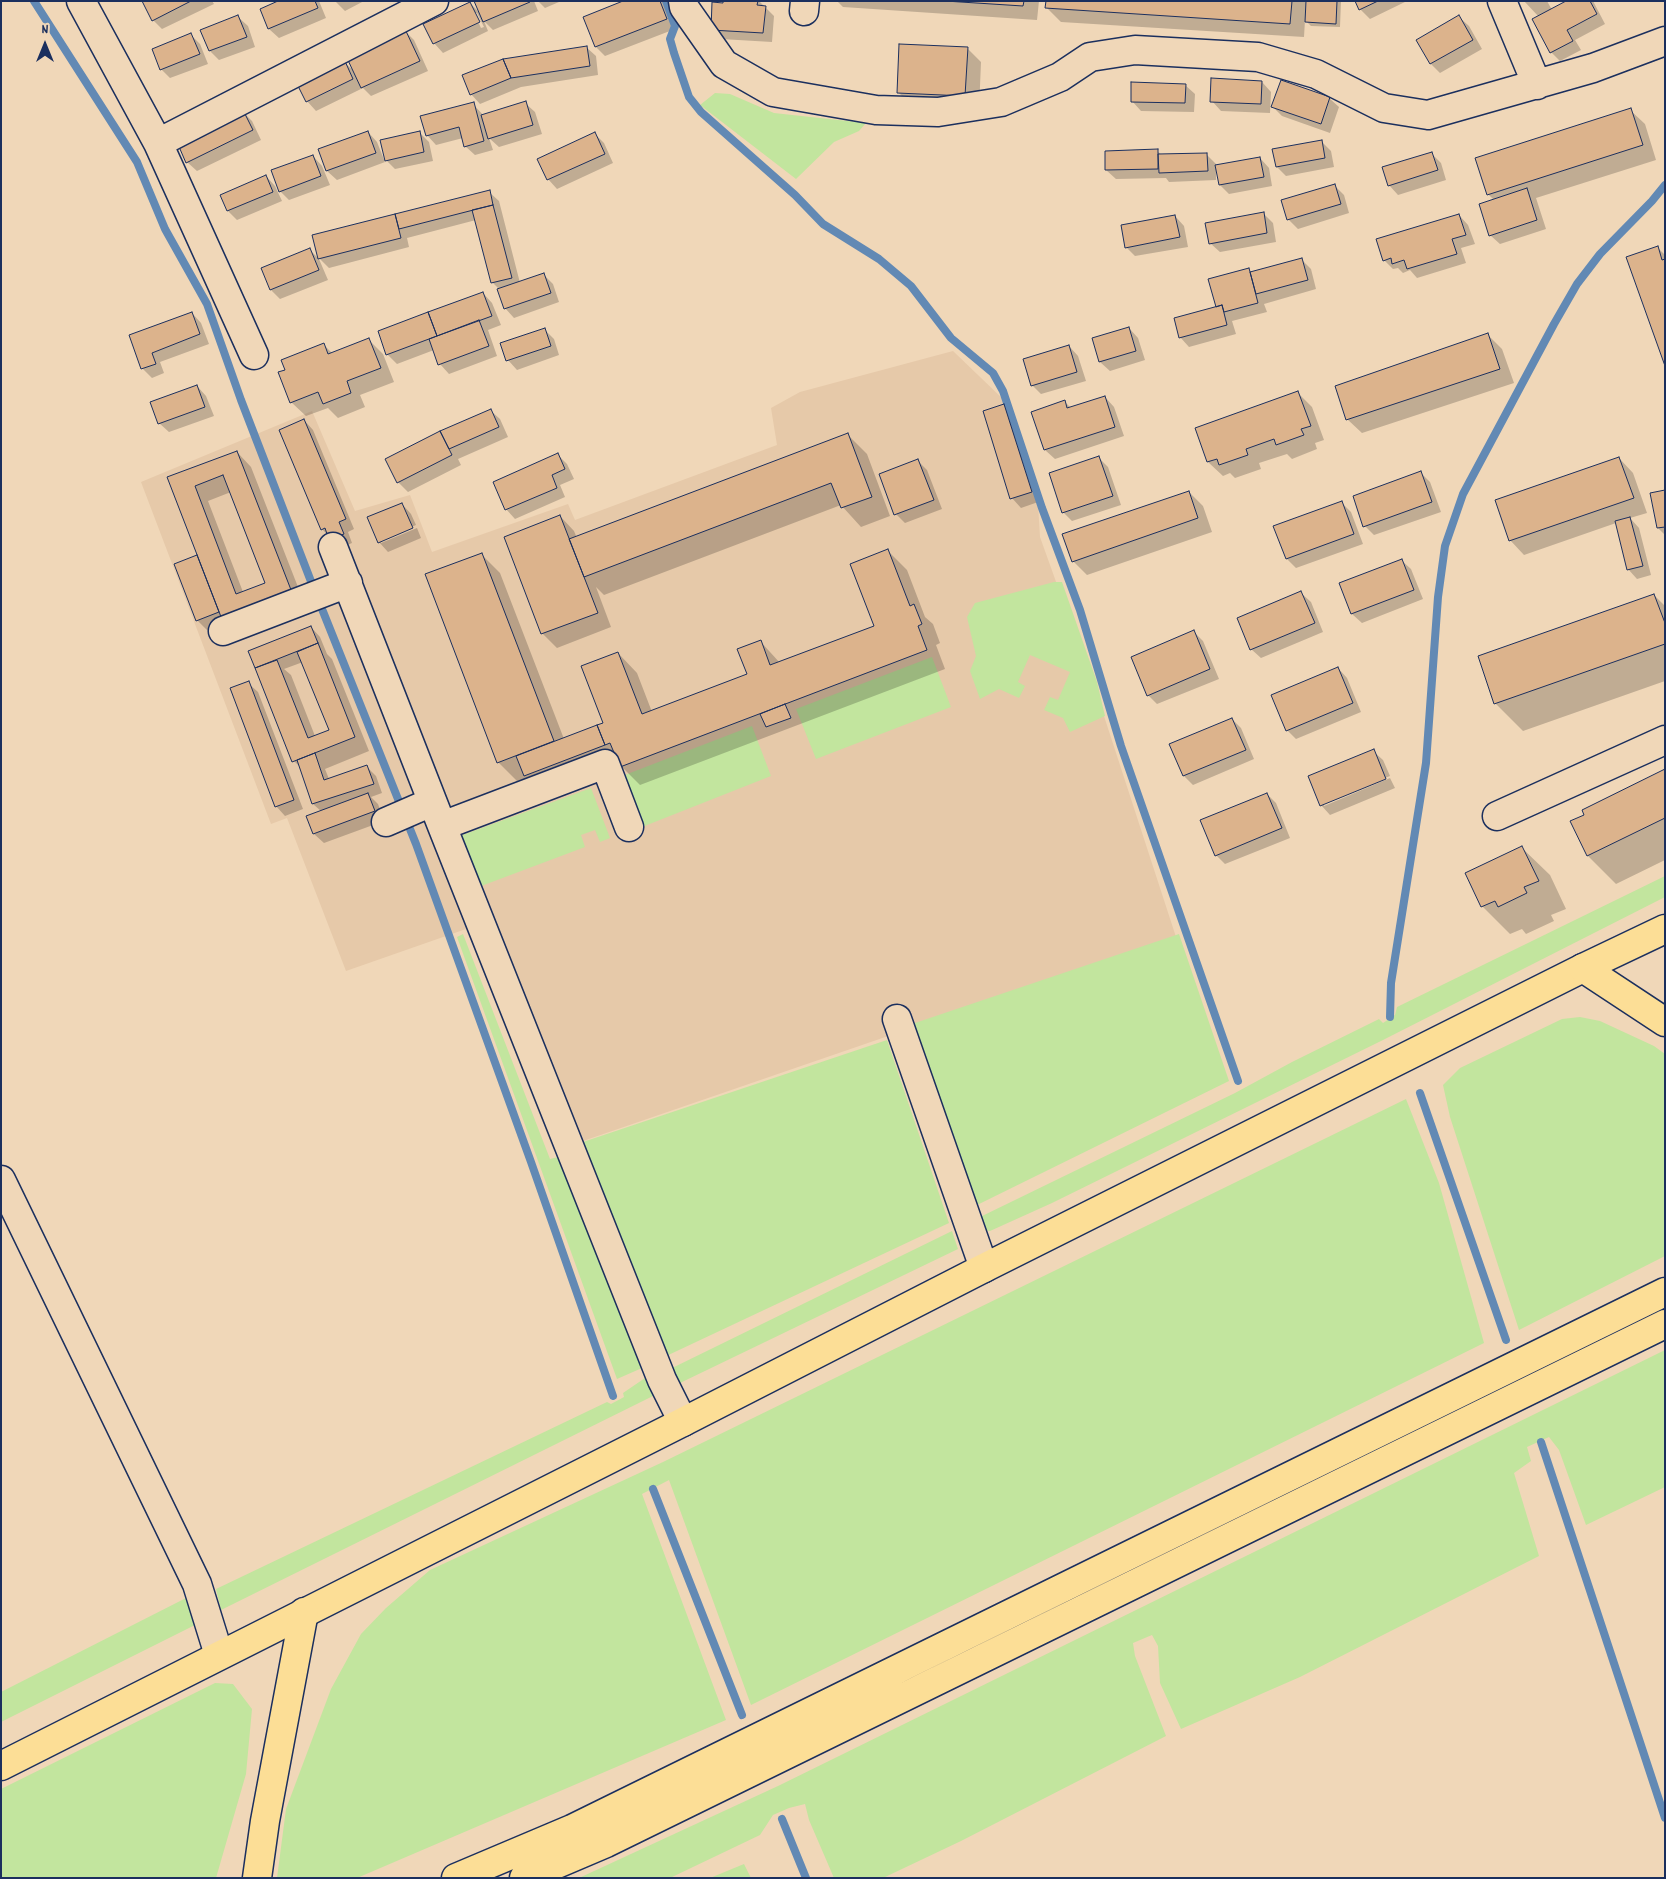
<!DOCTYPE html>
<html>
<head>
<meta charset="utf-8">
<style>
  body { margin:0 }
  #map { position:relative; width:1666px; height:1879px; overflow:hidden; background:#f0d7b8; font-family:Dekko,sans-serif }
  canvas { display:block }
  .frame { position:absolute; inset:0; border:2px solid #1b2f5e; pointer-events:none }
  .north { position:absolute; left:20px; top:20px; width:50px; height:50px; -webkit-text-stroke:4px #f0d7b8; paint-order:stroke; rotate:0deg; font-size:14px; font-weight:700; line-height:20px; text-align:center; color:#1b2f5e }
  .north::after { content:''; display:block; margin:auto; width:18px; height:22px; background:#1b2f5e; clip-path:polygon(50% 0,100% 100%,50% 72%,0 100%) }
</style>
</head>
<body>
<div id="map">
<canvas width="1666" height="1879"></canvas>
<div class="frame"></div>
<div class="north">N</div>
</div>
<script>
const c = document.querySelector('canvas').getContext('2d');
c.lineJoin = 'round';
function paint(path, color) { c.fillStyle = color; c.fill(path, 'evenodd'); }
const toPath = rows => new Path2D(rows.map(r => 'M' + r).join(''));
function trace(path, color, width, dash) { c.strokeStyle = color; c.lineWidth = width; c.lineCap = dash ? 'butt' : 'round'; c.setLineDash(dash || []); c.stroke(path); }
paint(toPath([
  [953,351,1004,400,1038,504,1040,537,1103,713,1176,937,554,1151,466,929,346,971,287,818,271,824,141,482,312,411,355,511,410,495,432,552,568,504,575,520,777,445,771,408,800,392]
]), '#e6c9a9');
paint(toPath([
  [715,93,730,94,774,113,866,123,859,131,834,142,796,179,700,105],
  [1054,582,1062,582,1097,682,1105,716,1070,732,1063,718,1044,710,1050,697,1058,700,1070,672,1030,655,1018,682,1025,686,1019,698,999,689,980,699,970,671,976,656,967,617,975,603],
  [932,657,951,707,816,759,796,709],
  [752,726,771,776,637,829,617,778],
  [591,788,610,838,600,842,595,830,581,835,585,847,476,888,457,837],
  [1665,876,1665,897,1383,1040,1052,1203,990,1231,983,1230,978,1218,1235,1093,1292,1062,1373,1022,1379,1019,1383,1023,1395,1015,1397,1007],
  [463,934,550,1159,558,1157,642,1368,617,1379,457,937],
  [1179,934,1229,1081,975,1206,912,1024],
  [1580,1017,1600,1021,1654,1046,1665,1054,1665,1256,1519,1330,1450,1117,1443,1085,1460,1068,1562,1019],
  [887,1040,949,1223,662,1358,577,1144],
  [1406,1099,1439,1183,1484,1343,751,1705,669,1480,642,1494,726,1720,357,1878,277,1878,286,1809,331,1689,361,1634,386,1608,430,1570,663,1462],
  [952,1231,958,1249,680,1383,670,1380,666,1371],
  [1665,1350,1665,1487,1586,1525,1559,1450,1549,1437,1527,1447,1531,1461,1514,1473,1539,1556,1300,1677,1181,1729,1160,1683,1158,1646,1152,1635,1133,1643,1135,1656,1166,1736,961,1841,883,1878,834,1878,809,1820,805,1804,789,1808,773,1815,760,1835,670,1878,579,1878,778,1786],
  [645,1378,653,1396,221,1610,216,1589,607,1402,611,1404,624,1397,623,1393],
  [186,1598,195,1625,1,1722,1,1692],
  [215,1683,233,1684,252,1709,246,1774,216,1878,1,1878,1,1789],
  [744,1864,751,1878,710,1878]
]), '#c2e59e');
paint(toPath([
  [143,1,212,1,214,4,162,29,153,20],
  [282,1,319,1,326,18,279,38,269,29,261,10],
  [335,1,364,1,345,11],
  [475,1,534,1,538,11,493,30,484,21,488,31,443,53,434,43,470,3,480,13],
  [474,13,477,13,484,27,481,28],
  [538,1,558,1,559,2,545,8],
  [627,1,664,1,675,29,605,56,596,47],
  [724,1,759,1,774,16,772,42,721,39,712,30],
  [837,1,1039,1,1037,20,843,7],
  [1047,1,1305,1,1307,4,1307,1,1341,1,1340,27,1311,26,1305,20,1304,37,1061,22,1046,7],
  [1356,1,1407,1,1370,19,1360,9],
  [1524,1,1547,1,1552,10,1569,1,1593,1,1605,24,1575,40,1581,50,1560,61,1551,52,1539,17],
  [238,17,248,26,255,47,219,60,210,51],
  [1459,17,1469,26,1482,49,1440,73,1431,64],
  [405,31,414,40,428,71,371,96,363,88,316,111,307,101,343,61,354,71],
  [191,35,200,44,208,64,170,78,161,69],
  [586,47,596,56,598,75,521,87,480,104,471,94],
  [967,48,981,62,979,110,913,107,898,92],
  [1262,82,1271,92,1270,113,1221,111,1212,101],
  [1185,85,1195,94,1194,112,1141,111,1132,101],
  [1329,98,1339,107,1330,133,1282,116,1273,107],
  [525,103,535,112,542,134,499,147,489,138,493,150,475,155,465,146,463,138,436,145,427,135,473,104,484,116],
  [1630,110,1645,124,1656,160,1536,198,1546,229,1500,244,1490,235,1494,200,1488,194],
  [242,111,252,121,261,140,197,171,187,162],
  [368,132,377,142,385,162,337,180,327,171,320,150],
  [420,133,429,142,433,161,395,169,386,160],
  [595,134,604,143,613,163,557,189,548,179],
  [1321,141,1331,151,1334,167,1286,176,1277,167],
  [1157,151,1162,155,1206,154,1216,164,1216,167,1260,158,1269,168,1272,186,1229,194,1220,185,1218,172,1216,173,1216,180,1169,182,1166,178,1116,179,1106,170],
  [1431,153,1441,163,1446,180,1398,195,1389,185],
  [313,156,322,166,330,185,289,200,280,191],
  [266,176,275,186,282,201,237,220,228,211,222,196],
  [1334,185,1344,195,1349,213,1298,229,1288,219],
  [489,192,499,201,520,283,544,275,553,284,559,302,514,318,505,308,500,290,492,282,476,220,407,238,409,247,329,268,319,258,313,236],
  [1264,214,1273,223,1276,242,1220,252,1210,243],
  [1459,215,1468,225,1475,244,1461,248,1466,263,1417,278,1410,270,1403,273,1398,268,1393,269,1384,260],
  [1175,216,1184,226,1188,247,1135,256,1126,247],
  [1657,247,1665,255,1665,362],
  [310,250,319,259,328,280,280,299,271,290],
  [1301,259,1311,269,1316,289,1264,304,1267,312,1232,321,1236,334,1189,347,1180,337,1217,307,1248,270,1252,273],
  [483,293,492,303,501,325,488,330,497,356,449,374,440,364,434,350,397,364,387,354],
  [192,313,201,323,209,344,160,362,164,373,152,378,143,369,130,336],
  [1129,328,1138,338,1145,360,1110,371,1100,362],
  [545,330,554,339,559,355,517,370,508,360],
  [1488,335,1502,349,1514,383,1362,433,1347,419],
  [369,340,383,354,394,382,360,395,365,407,338,418,328,408,306,416,291,402,286,371,324,345,333,354],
  [1069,346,1078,356,1086,381,1041,394,1032,385],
  [197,386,206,396,214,416,169,432,159,423],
  [1298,393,1312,407,1324,440,1315,443,1317,449,1292,459,1287,454,1259,463,1261,469,1235,478,1230,473,1223,476,1208,462,1197,429],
  [1105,397,1114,407,1124,436,1055,459,1045,450,1033,412,1065,402,1071,408],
  [1004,405,1013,415,1041,501,1021,508,1012,498],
  [490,410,500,419,508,437,458,459,461,465,408,492,398,482],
  [304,420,313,430,354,529,348,532,352,543,340,548,322,529],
  [848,435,867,454,890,516,861,527,841,505,604,595,596,587,611,627,557,648,543,634,506,537,560,516,574,531,577,538],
  [237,452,251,467,307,610,225,623,207,630,198,621,176,564,197,556,201,560,169,478],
  [231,492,266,584,243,592,208,501],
  [558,455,567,464,574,479,560,485,565,497,515,519,506,509],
  [1099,458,1108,467,1121,505,1072,521,1063,512],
  [1619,458,1633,473,1647,513,1630,518,1639,528,1651,575,1637,579,1628,569,1616,523,1524,555,1510,540],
  [918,461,927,470,942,509,905,523,896,514],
  [1421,473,1430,482,1441,512,1374,535,1365,526],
  [1665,491,1665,535,1658,528],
  [1189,492,1203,506,1212,532,1087,575,1073,561],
  [1342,503,1351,512,1363,544,1296,568,1287,559,1275,527],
  [402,504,411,514,416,525,381,540,381,543,417,528,421,538,388,552,379,542],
  [888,551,907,570,925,617,933,624,940,643,936,645,945,669,640,785,621,766,616,754,612,750,613,754,534,785,527,778,517,781,498,762,481,554,500,573,564,739,604,723,618,653,637,673,652,712,749,675,760,641,780,663,875,627],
  [1401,560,1411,569,1423,599,1362,623,1352,614,1340,584],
  [1301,593,1311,602,1323,632,1261,658,1251,649],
  [1654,595,1665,606,1665,681,1523,731,1495,703],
  [311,627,320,637,327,654,332,659,369,751,325,769,329,779,367,767,376,776,382,793,371,797,378,804,384,821,324,843,314,834,308,817,322,812,313,804,302,769,294,761,250,651],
  [303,662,330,730,315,736,291,675,284,669],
  [1194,632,1203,641,1219,679,1157,704,1148,695],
  [1338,668,1347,678,1361,712,1296,739,1287,730],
  [248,683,258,692,303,809,285,816,276,806],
  [1232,719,1241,728,1254,759,1193,785,1184,776,1171,744],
  [1373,751,1383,760,1390,776,1324,803,1324,806,1390,778,1395,788,1330,815,1321,805],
  [1665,771,1665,860,1616,884,1588,856,1571,822],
  [1267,794,1276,803,1290,838,1225,864,1216,855],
  [1522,848,1550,875,1566,909,1551,915,1554,921,1526,934,1522,929,1510,934,1482,906]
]), '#0003');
trace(toPath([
  [34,1,137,162,165,229,207,304,241,400,312,584,416,844,531,1162,613,1396],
  [666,1,675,26,670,39,674,53,689,97,701,112,795,195,823,224,879,259,911,286,951,338,993,373,1003,391,1042,508,1080,610,1121,746,1238,1081],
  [1390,1017,1391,983,1426,763,1438,597,1445,546,1463,494,1554,324,1577,284,1600,254,1652,201,1665,185],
  [1420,1093,1506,1340],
  [1541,1442,1665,1818],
  [653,1489,742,1715],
  [782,1819,806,1878]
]), '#6289b4', 8);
const building = toPath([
  [142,1,191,1,152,21,142,1],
  [278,1,315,1,318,8,268,29,260,9,278,1],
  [474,1,529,1,530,2,483,22,474,1],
  [623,1,660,1,667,19,595,47,583,17,623,1],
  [723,1,758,1,757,5,766,6,763,33,711,30,712,2,723,3,723,1],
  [945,1,1024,1,1023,6,945,1],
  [1046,1,1292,1,1290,24,1045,8,1046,1],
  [1306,1,1337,1,1336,24,1305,22,1306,1],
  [1355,1,1378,1,1359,10,1355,1],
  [1566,1,1590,1,1597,14,1567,30,1573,41,1550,53,1532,19,1566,1],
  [470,2,480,22,433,44,423,24,470,2],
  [238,15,247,37,209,51,200,30,238,15],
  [1459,15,1473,40,1430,64,1416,40,1459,15],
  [405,29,420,61,361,88,346,56,405,29],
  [191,33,200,54,160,70,152,49,191,33],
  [899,44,968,47,965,96,897,93,899,44],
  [587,46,590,66,511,78,503,59,587,46],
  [344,59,353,79,306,102,296,82,344,59],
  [503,59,511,78,470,95,462,75,503,59],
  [1211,78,1262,81,1261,104,1210,102,1211,78],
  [1281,80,1330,97,1321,124,1271,107,1281,80],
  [1131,82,1186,84,1185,103,1131,102,1131,82],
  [526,101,533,125,488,139,481,115,526,101],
  [474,102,484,141,464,147,459,127,426,136,420,116,474,102],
  [1631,108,1643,145,1487,195,1475,158,1631,108],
  [243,110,253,130,186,163,177,142,243,110],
  [368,131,376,153,326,171,318,149,368,131],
  [420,131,424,152,385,161,380,140,420,131],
  [595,132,605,154,547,180,537,159,595,132],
  [1322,140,1325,158,1276,167,1272,149,1322,140],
  [1158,149,1158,169,1105,170,1105,151,1158,149],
  [1432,152,1438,170,1388,186,1382,167,1432,152],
  [1207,153,1208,171,1159,173,1158,154,1207,153],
  [313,155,321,176,279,192,271,170,313,155],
  [1260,157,1264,177,1219,185,1215,165,1260,157],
  [266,175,273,192,227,211,220,195,266,175],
  [1335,184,1341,204,1287,220,1281,200,1335,184],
  [1527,188,1537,220,1489,236,1479,204,1527,188],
  [490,190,493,205,399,229,395,214,490,190],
  [493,205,512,278,491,283,472,210,493,205],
  [1264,212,1267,233,1209,244,1205,223,1264,212],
  [395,214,401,238,318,259,312,235,395,214],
  [1459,214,1466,235,1452,239,1457,254,1407,269,1404,260,1392,264,1391,258,1383,261,1376,239,1459,214],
  [1175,215,1180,237,1125,248,1121,225,1175,215],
  [1658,246,1662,260,1665,259,1665,366,1626,257,1658,246],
  [310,248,319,270,270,290,261,268,310,248],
  [1302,258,1308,280,1256,294,1250,272,1302,258],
  [1249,268,1258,303,1224,312,1222,305,1216,307,1208,279,1249,268],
  [544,273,551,293,504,309,497,289,544,273],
  [483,292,492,316,437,336,428,312,483,292],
  [1222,305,1227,325,1179,338,1174,318,1222,305],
  [192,312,200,334,152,353,156,364,141,369,129,335,192,312],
  [428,312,437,336,386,355,378,331,428,312],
  [479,320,489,346,438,365,429,339,479,320],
  [1129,327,1136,351,1099,362,1092,338,1129,327],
  [545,328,551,346,506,361,500,343,545,328],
  [1488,333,1500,369,1346,420,1335,386,1488,333],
  [369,338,381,368,347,381,351,393,323,404,318,392,290,403,278,372,285,370,281,360,324,343,328,354,369,338],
  [1069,345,1077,372,1031,386,1023,359,1069,345],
  [197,385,205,407,158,424,150,402,197,385],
  [1298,391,1311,426,1301,429,1304,435,1276,445,1274,439,1246,449,1248,455,1219,465,1217,459,1207,462,1195,428,1298,391],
  [1105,396,1115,427,1044,450,1031,412,1065,400,1067,408,1105,396],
  [1004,404,1032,492,1010,499,983,411,1004,404],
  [491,409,499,427,449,449,440,431,491,409],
  [304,419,346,519,339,522,344,534,329,540,325,528,321,530,279,430,304,419],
  [440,431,452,455,397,483,385,459,440,431],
  [848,433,872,497,841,508,831,483,584,577,569,539,848,433],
  [237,451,293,595,223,622,167,477,237,451],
  [223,475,265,583,236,594,195,486,223,475],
  [558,453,565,469,552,475,557,488,505,510,493,482,558,453],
  [1099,456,1113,496,1062,513,1049,473,1099,456],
  [1619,457,1634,498,1509,541,1495,500,1619,457],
  [918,459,934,500,894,515,879,474,918,459],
  [1421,471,1432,502,1363,527,1353,496,1421,471],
  [1665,490,1665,527,1657,528,1650,493,1665,490],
  [1189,491,1198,518,1072,562,1062,534,1189,491],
  [1342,501,1354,534,1286,559,1273,526,1342,501],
  [402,503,413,528,378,543,367,517,402,503],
  [560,515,598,613,541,634,504,537,560,515],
  [1630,517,1643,566,1627,570,1615,521,1630,517],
  [888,549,910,606,914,604,922,624,918,626,927,650,620,767,610,743,605,745,597,725,603,723,581,666,618,652,642,714,747,674,737,649,761,640,770,665,874,626,850,564,888,549],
  [482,553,554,741,497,763,425,574,482,553],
  [197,555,219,612,196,621,174,564,197,555],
  [1402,559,1414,590,1351,614,1339,583,1402,559],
  [1301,591,1315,623,1250,650,1237,618,1301,591],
  [1654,594,1665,623,1665,644,1494,704,1478,656,1654,594],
  [311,626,318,643,255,668,248,651,311,626],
  [1194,630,1210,669,1147,696,1131,657,1194,630],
  [318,643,355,737,292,762,255,668,277,660,308,738,329,730,297,652,318,643],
  [1338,667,1353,703,1286,731,1271,695,1338,667],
  [249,681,294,800,275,807,230,688,249,681],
  [785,704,791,718,766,727,760,714,785,704],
  [1232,718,1246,750,1183,776,1169,744,1232,718],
  [597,725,605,745,524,776,516,756,597,725],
  [1374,749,1386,779,1320,806,1308,776,1374,749],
  [315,753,324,780,367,765,374,784,312,804,297,760,315,753],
  [1665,769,1665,818,1587,856,1570,821,1584,815,1582,810,1665,769],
  [368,793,375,811,313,834,306,816,368,793],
  [1267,793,1282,828,1215,856,1200,820,1267,793],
  [1522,846,1539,881,1524,887,1527,893,1498,907,1495,901,1481,907,1465,873,1522,846]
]);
paint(building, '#dcb38c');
trace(building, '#1b2f5e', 1);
const minor = toPath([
  [81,1,158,143,254,355],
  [683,1,684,7,724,64,773,92,876,110,938,112,1001,102,1060,77,1090,57,1135,50,1258,57,1316,74,1384,108,1428,115,1593,68,1665,41],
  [1502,1,1537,85],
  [804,11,805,1],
  [158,143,434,1],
  [333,547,442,826,662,1380,683,1422],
  [223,631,348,583],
  [1497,816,1665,740],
  [386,822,432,802],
  [442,826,605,764,629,827],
  [897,1019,984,1268],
  [1,1180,197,1584,219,1655]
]);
const major = toPath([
  [1,1766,683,1422,984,1268,1583,968,1665,929]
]);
const highway = toPath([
  [1583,968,1665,1022],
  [257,1878,265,1821,304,1612],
  [456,1878,572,1829,1665,1292],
  [524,1878,606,1843,1665,1324]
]);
trace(minor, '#1b2f5e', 31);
trace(major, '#1b2f5e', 31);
trace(highway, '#1b2f5e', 31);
trace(minor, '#f0d7b8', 28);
trace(major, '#fcde96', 28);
trace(highway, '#fcde96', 28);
</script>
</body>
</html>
